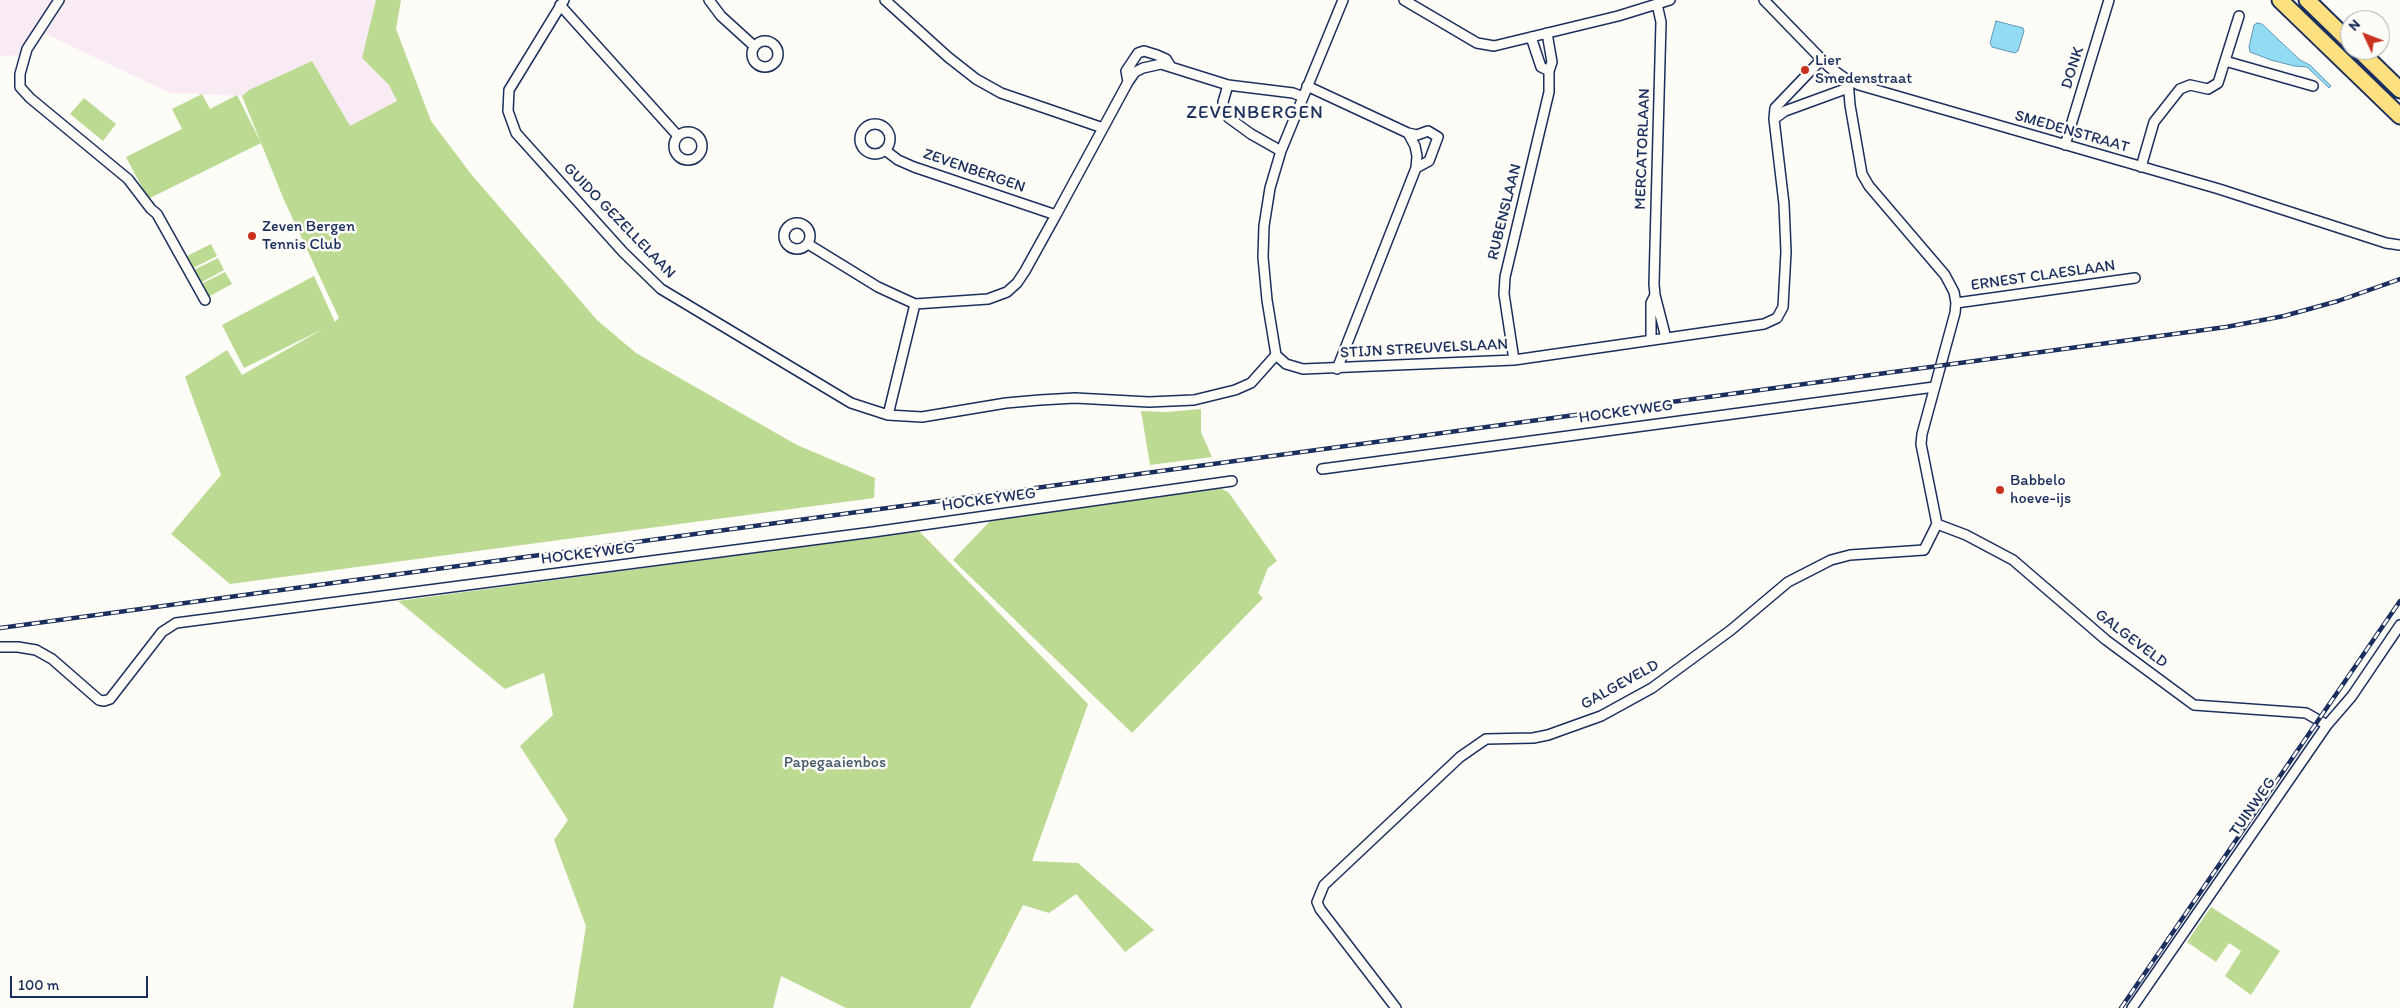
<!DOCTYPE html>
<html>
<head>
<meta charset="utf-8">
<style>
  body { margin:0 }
  #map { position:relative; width:2400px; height:1008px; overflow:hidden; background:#fdfcf7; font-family:Itim,sans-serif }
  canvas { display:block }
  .north { position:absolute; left:2340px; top:10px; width:50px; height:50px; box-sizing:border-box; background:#fdfcf7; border:1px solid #a3aaba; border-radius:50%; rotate:313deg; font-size:14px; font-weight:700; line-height:20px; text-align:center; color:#1b2f5e }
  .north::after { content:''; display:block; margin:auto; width:18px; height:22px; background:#c8321e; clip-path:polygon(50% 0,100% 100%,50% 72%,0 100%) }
  .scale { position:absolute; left:10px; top:976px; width:138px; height:22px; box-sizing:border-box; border:2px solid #1b2f5e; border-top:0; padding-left:6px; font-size:15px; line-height:18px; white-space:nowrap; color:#1b2f5e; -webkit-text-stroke:4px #fdfcf7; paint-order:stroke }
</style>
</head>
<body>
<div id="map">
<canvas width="2400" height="1008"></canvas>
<div class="north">N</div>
<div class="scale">100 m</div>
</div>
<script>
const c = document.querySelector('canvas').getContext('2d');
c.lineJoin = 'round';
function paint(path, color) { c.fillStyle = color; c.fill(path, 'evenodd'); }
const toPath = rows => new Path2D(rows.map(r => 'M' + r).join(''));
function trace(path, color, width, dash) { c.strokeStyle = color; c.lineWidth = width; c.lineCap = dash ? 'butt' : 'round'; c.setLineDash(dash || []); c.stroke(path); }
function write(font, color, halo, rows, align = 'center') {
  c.font = font + ' Itim,sans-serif'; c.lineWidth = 5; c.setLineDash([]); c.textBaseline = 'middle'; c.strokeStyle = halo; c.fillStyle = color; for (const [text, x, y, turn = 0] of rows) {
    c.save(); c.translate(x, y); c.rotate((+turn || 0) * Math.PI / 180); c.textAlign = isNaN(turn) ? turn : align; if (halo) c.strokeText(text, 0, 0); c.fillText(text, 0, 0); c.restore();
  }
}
paint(toPath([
  [0,0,376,0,362,58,389,85,398,101,350,127,312,61,249,90,242,96,170,93,33,28,30,55,0,56]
]), '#f8ebf3');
paint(toPath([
  [376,0,401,0,396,29,431,121,471,174,597,320,636,353,797,445,875,478,874,498,230,584,171,534,221,475,185,377,227,350,242,375,323,329,244,368,222,325,314,276,335,322,339,318,284,200,261,143,148,199,126,157,182,129,172,109,202,94,210,109,237,95,261,143,242,96,249,90,312,61,350,126,397,101,389,85,362,58],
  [84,98,116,124,103,141,70,114],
  [211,244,217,256,193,268,187,256],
  [218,258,224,270,200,283,194,270],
  [225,272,232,284,208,297,201,284],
  [1201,409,1201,432,1212,457,1150,465,1141,411,1166,412],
  [1219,487,1229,493,1277,561,1268,568,1258,593,1263,598,1132,733,953,560,990,521,1158,497,1160,498,1159,495],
  [919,531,1088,704,1032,861,1078,863,1154,930,1125,952,1076,894,1049,913,1023,905,970,1008,846,1008,781,976,773,1008,573,1008,586,926,554,840,568,820,520,746,553,715,544,673,505,689,398,601],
  [2211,907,2280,951,2251,995,2225,976,2241,951,2229,943,2216,962,2187,942]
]), '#bcda92');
const water = toPath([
  [1996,21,2023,28,2024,31,2018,51,2015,53,1992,47,1990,43,1996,21],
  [2257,23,2262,24,2300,60,2310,65,2331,86,2329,88,2307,67,2294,66,2271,60,2250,52,2249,47,2254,25,2257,23]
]);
paint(water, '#92dcf3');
trace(water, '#6297b7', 1);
const minor = toPath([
  [59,0,27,49,20,74,20,87,30,98,128,179,151,209,157,214,205,300],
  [564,0,509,90,508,111,516,133,623,252,661,289,851,403,888,415,922,417,1006,403,1040,400,1075,398,1149,402,1194,400,1235,390,1251,383,1276,355],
  [709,0,721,16,754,46],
  [885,0,948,57,976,79,1001,93,1103,128],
  [1404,0,1477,43,1494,46,1618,16,1670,0],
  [1764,0,1829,67,1846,79,1859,85,2219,189,2386,243,2400,245],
  [1657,4,1661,22,1654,284,1655,295,1666,338],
  [560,5,678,136],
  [1531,37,1541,67,1549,71],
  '752 54a13 13 0 1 1 26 0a13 13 0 1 1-26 0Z',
  [2225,61,2313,86],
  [1128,82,1126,71,1138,53,1144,51,1157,55,1166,59,1171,67],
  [1228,85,1223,102,1224,109,1229,118,1251,134,1281,151],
  [1307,86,1408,133,1415,146,1417,156,1416,168,1337,369],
  [1774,119,1785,111,1848,88],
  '860 139a15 15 0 1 1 30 0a15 15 0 1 1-30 0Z',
  '674 146a14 14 0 1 1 28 0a14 14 0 1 1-28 0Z',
  [1408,133,1417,135,1428,131,1438,137,1429,161,1416,168],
  [2065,145,2109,0],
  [885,150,898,160,914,167,1056,215,1025,271,1017,283,1007,292,988,299,915,304],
  [2141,167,2154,122,2180,89,2190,85,2208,89,2218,83,2239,16],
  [1056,215,1128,82,1135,72,1143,68,1161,64,1228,85,1293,93,1303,97],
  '784 236a13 13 0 1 1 26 0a13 13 0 1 1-26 0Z',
  [808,244,878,287,915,304,888,415],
  [1956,303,2135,278],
  [1651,340,1651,303,1655,295],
  [1276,355,1286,364,1303,369,1514,360,1764,324,1777,318,1783,307,1786,252,1784,204,1774,119,1775,108,1821,60],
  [1276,355,1267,300,1263,257,1264,226,1270,188,1281,151,1343,0],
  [1514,360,1504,294,1505,277,1549,92,1549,71,1552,62,1547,33],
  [1322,469,1934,387],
  [1937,524,1966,535,2013,560,2106,640,2194,705,2306,713,2327,725],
  [0,647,18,647,36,650,52,659,99,700,104,701,110,699,162,632,176,623,873,532,1232,481],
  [1396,1008,1320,909,1317,902,1324,885,1460,757,1486,739,1533,738,1548,735,1601,716,1652,688,1731,630,1788,582,1831,560,1850,555,1924,550,1937,524,1921,444,1922,434,1955,313,1956,303,1954,292,1945,275,1869,186,1862,174,1850,105,1848,80],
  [2132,1008,2327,725,2352,696,2400,625]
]);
const trunk = toPath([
  [2280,0,2400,116],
  [2307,0,2350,42],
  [2359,50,2400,90]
]);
trace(minor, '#1b2f5e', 12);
trace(trunk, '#1b2f5e', 19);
trace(minor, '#fdfcf7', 9);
trace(trunk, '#fde080', 15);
const rail = toPath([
  [0,628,2226,327,2284,316,2338,301,2400,279],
  [2121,1008,2400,601]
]);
trace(rail, '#1b2f5e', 4.5);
trace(rail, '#fdfcf7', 2.5, [8]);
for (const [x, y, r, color] of [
  [1805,70,5,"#c8321e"],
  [252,236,5,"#c8321e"],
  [2000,490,5,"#c8321e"]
]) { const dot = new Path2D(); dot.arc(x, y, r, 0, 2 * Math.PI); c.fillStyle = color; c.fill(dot); trace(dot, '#fdfcf7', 2); }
write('16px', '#1b2f5e', '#fdfcf7', [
  ["Lier",1815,61],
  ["Smedenstraat",1815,79],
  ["Zeven Bergen",262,227],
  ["Tennis Club",262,245],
  ["Babbelo",2010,481],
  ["hoeve-ijs",2010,499]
], 'left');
write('16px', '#1b2f5e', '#fdfcf7', [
  ["DONK",2073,68,-73],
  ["SMEDENSTRAAT",2072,132,16],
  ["MERCATORLAAN",1643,149,-88],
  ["ZEVENBERGEN",974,171,19],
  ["RUBENSLAAN",1505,212,-76],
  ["GUIDO GEZELLELAAN",619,221,46],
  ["ERNEST CLAESLAAN",2043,276,-8],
  ["STIJN STREUVELSLAAN",1424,349,-3],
  ["HOCKEYWEG",1626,412,-8],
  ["HOCKEYWEG",989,500,-8],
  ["HOCKEYWEG",588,554,-7],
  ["GALGEVELD",2131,639,37],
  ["GALGEVELD",1620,685,-29],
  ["TUINWEG",2253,807,-55]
]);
write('16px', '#435a6b', '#fdfcf7', [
  ["Papegaaienbos",835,763]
]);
c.letterSpacing = '1px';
write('19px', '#1b2f5e', '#fdfcf7', [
  ["ZEVENBERGEN",1255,113]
]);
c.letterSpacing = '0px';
</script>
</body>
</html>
